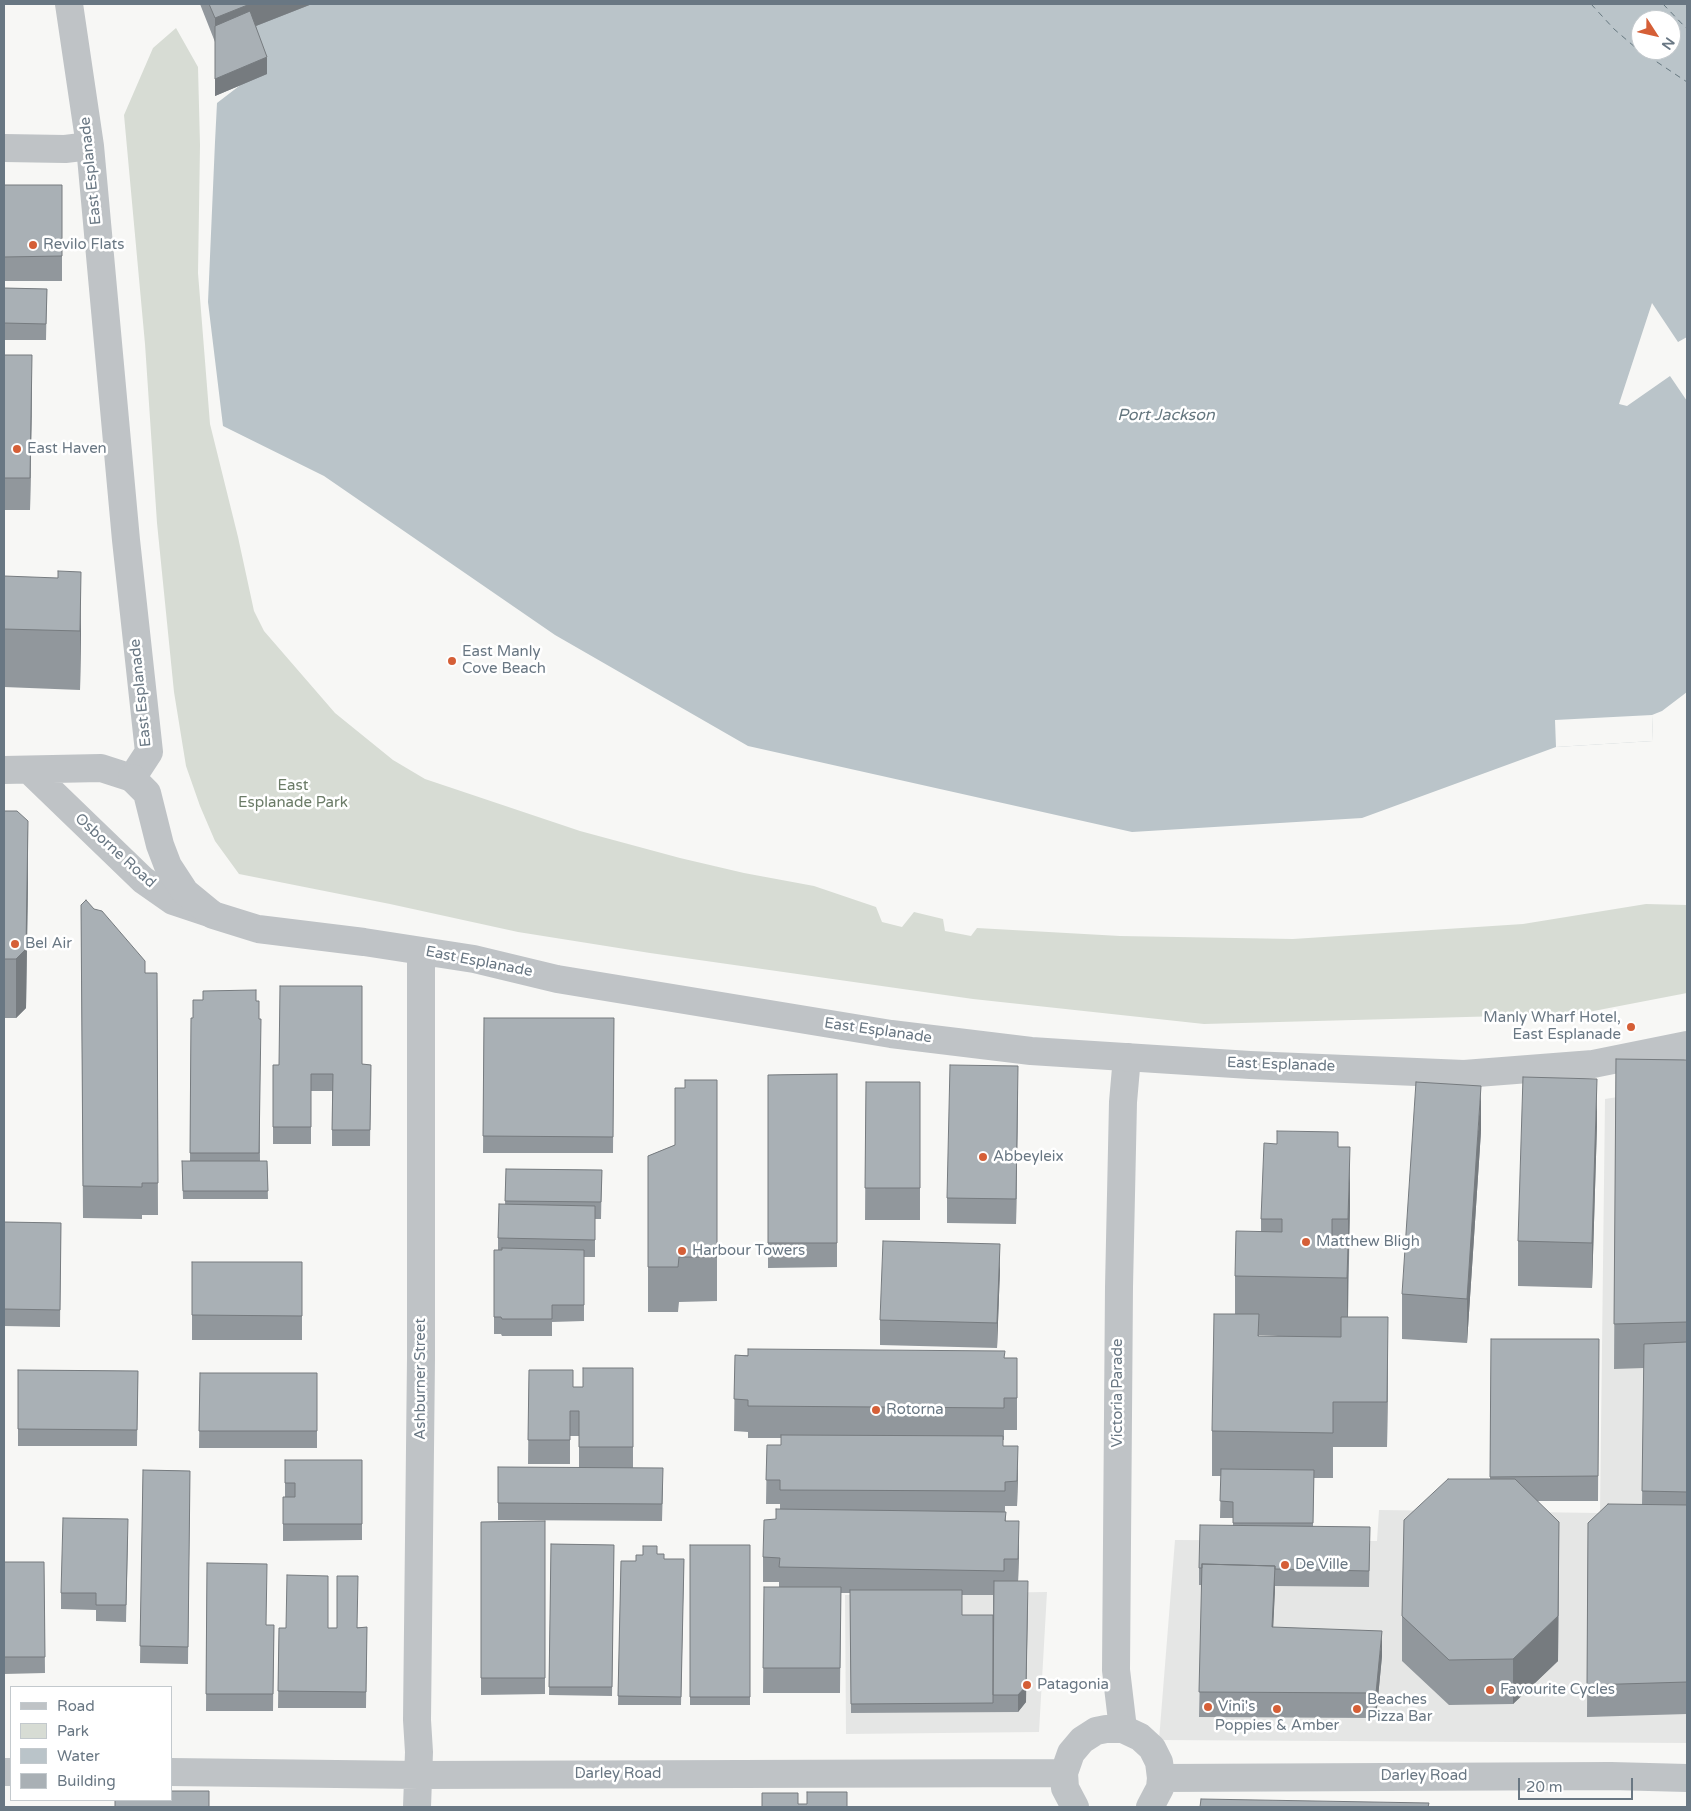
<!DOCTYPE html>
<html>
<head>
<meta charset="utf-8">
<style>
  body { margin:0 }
  #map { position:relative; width:1691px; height:1811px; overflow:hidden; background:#f7f7f5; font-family:"Varela Round",sans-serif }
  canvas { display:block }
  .frame { position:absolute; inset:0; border:5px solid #697783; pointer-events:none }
  .legend { position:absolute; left:10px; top:1686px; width:162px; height:115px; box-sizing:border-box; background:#fff; border:1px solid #c3c9cd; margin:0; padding:6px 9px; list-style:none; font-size:15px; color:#697783 }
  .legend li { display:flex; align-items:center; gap:10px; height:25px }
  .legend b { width:25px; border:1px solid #c3c9cd }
  .north { position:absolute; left:1631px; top:10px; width:50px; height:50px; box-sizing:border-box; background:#fff; border:1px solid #c3c9cd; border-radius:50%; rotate:125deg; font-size:14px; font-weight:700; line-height:20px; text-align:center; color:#697783 }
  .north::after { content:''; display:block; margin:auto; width:18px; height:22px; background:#d55f37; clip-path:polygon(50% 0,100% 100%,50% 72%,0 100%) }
  .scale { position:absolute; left:1518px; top:1778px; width:115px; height:22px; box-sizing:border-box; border:2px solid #697783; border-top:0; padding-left:6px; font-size:15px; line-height:18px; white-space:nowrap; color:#697783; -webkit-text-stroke:4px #fff; paint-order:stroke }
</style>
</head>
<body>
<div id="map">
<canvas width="1691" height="1811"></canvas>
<div class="frame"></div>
<ul class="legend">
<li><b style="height:6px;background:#bfc3c6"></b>Road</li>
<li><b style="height:14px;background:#d7dcd4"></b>Park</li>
<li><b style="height:14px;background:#bac4c9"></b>Water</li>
<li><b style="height:14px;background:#a9b0b5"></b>Building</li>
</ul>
<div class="north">N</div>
<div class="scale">20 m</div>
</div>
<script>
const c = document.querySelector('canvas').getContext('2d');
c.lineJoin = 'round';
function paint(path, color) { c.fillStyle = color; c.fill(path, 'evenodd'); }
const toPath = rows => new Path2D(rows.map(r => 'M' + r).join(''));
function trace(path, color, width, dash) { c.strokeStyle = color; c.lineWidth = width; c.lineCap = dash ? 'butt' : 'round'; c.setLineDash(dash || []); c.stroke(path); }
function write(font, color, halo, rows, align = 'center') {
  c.font = font + ' "Varela Round",sans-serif'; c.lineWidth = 5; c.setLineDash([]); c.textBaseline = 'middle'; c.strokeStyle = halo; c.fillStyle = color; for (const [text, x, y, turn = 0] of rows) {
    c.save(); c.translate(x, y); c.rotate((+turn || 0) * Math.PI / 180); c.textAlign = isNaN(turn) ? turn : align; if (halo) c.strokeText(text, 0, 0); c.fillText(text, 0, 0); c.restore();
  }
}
paint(toPath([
  [1687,1086,1687,1743,1159,1740,1175,1540,1377,1541,1379,1510,1600,1513,1605,1099],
  [1047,1592,1039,1732,846,1734,845,1595]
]), '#e5e6e5');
paint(toPath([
  [176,28,198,67,200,145,198,273,210,424,238,537,254,611,264,631,335,713,393,760,425,779,580,831,680,858,744,873,814,886,876,907,882,922,902,927,914,912,943,919,945,931,971,936,977,928,1120,936,1293,939,1523,924,1646,904,1687,905,1687,993,1578,1014,1204,1024,973,999,650,953,518,932,390,904,239,874,215,841,200,806,186,766,174,692,157,523,145,344,124,115,153,48]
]), '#d7dcd4');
paint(toPath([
  [224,4,1687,4,1687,692,1662,711,1652,715,1653,741,1556,747,1362,818,1132,832,748,746,555,635,324,476,223,426,208,302,215,142,217,103,243,83],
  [1641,20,1671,20,1671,50,1641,50]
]), '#bac4c9');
paint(toPath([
  [1652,303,1678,342,1687,337,1687,401,1670,376,1627,406,1619,404],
  [1652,715,1653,741,1556,747,1555,720]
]), '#f7f7f5');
trace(toPath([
  [1591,4,1614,29,1636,48,1687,82],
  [1663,4,1687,29]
]), '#65777f', 1, [6, 5]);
trace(toPath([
  [4,148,65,149,90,146],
  [4,770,101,768,132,778,149,752,126,540,90,146,69,4],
  [29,770,143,880,173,901,212,914],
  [1123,1729,1116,1670,1119,1287,1123,1102,1127,1057]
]), '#bfc3c6', 28);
trace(toPath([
  [132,778,147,793,160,845,168,866,185,892,213,915,258,929,364,942,474,959,557,979,891,1034,1031,1051,1250,1065,1464,1074,1593,1064,1687,1045],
  [4,1772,11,1772],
  [171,1772,419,1775,1064,1773],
  [1161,1778,1611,1776,1687,1778],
  [417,1807,419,1752,417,1720,421,1358,421,951],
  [1075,1807,1065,1788,1064,1773,1071,1753,1082,1740,1096,1731,1106,1729,1123,1729,1140,1737,1152,1748,1159,1762,1161,1778,1160,1788,1150,1807]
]), '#bfc3c6', 28);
paint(toPath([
  [200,4,312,4,256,26,267,74,215,96,215,42],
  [4,185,62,185,62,281,4,281],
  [4,288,47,289,46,340,4,340],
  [4,355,32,387,30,510,4,510],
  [4,576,81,631,80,690,4,687],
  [4,811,28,880,26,1008,16,1018,4,1018],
  [81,905,145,973,157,973,158,1215,142,1215,142,1219,83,1218],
  [256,1001,259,1019,260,1161,267,1161,268,1199,183,1199,182,1161,190,1161,191,1018,193,1018],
  [484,1018,614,1018,613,1153,483,1153],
  [1616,1059,1687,1060,1687,1714,1587,1717,1588,1523,1642,1505,1644,1368,1614,1369],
  [362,1064,371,1065,370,1146,332,1146,332,1091,311,1091,311,1144,273,1144,273,1065],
  [837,1074,837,1267,768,1268,768,1075],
  [717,1080,717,1301,679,1302,678,1312,648,1312,648,1156,675,1145,685,1088],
  [866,1082,920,1082,920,1220,865,1220],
  [1018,1091,1016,1224,947,1223,947,1198],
  [1597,1124,1592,1288,1518,1286,1518,1241],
  [1481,1131,1467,1343,1402,1339,1402,1294],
  [1338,1147,1350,1206,1348,1317,1388,1362,1387,1447,1333,1447,1333,1478,1314,1478,1313,1526,1370,1544,1369,1587,1275,1586,1273,1627,1382,1656,1376,1718,1199,1717,1202,1585,1199,1585,1199,1568,1233,1525,1233,1518,1220,1518,1221,1476,1212,1476,1212,1431,1235,1314,1235,1276,1261,1232,1261,1219],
  [1259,1335,1278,1336,1323,1337,1259,1336],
  [506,1169,602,1170,601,1219,595,1219,595,1257,584,1257,584,1321,552,1322,552,1336,502,1336,501,1334,494,1334,494,1250,498,1250,498,1238,505,1205],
  [4,1222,61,1223,60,1327,4,1326],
  [192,1262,302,1262,302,1340,192,1340],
  [1000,1269,997,1348,880,1345,880,1320],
  [1491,1339,1599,1339,1598,1501,1538,1501,1559,1567,1558,1661,1513,1704,1449,1705,1402,1661,1402,1616,1490,1479],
  [735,1355,1017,1358,1017,1430,1004,1430,1004,1440,1003,1440,1003,1446,1018,1470,1017,1506,1005,1506,1005,1512,1006,1521,1019,1546,1018,1581,1026,1702,1018,1712,851,1713,850,1593,841,1593,840,1693,763,1693,764,1587,779,1587,779,1582,763,1582,763,1557,780,1509,780,1504,766,1504,767,1445,781,1445,781,1438,748,1438,748,1432,734,1431],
  [962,1595,993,1595,993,1615,962,1615],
  [633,1368,633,1468,663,1485,662,1521,498,1520,498,1467,579,1468,579,1436,570,1436,570,1464,528,1464,529,1370,573,1387,583,1387],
  [18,1370,138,1371,137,1446,18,1446],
  [200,1373,317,1373,317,1448,199,1448],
  [285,1460,362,1460,362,1540,283,1541,283,1497,285,1497],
  [143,1470,190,1471,188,1664,140,1663],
  [545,1521,545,1694,481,1695,481,1522],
  [128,1536,126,1622,96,1621,96,1610,61,1609,61,1593],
  [551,1544,614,1545,612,1696,549,1695],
  [690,1545,750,1545,750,1705,690,1705],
  [657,1554,664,1559,684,1559,681,1705,618,1705,621,1561,636,1561],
  [4,1562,44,1562,45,1673,4,1674],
  [207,1563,266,1625,274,1625,273,1711,206,1711],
  [367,1627,366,1708,278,1708,279,1628,328,1628]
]), '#91979c');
paint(toPath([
  [250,4,312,4,215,42,215,18],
  [267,57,267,74,215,96,215,79],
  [32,355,32,387,30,510,30,478],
  [81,572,81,631,80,690,80,631],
  [28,821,28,880,26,1008,16,1018,16,959],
  [1018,1066,1018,1091,1016,1224,1016,1199],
  [1597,1079,1597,1124,1592,1288,1592,1243],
  [1481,1086,1481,1131,1467,1343,1467,1299],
  [1350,1147,1350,1206,1348,1278,1348,1219],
  [1000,1244,1000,1269,997,1348,997,1323],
  [1348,1246,1348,1305,1347,1337,1347,1278],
  [1388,1317,1388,1362,1387,1447,1387,1402],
  [1018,1446,1018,1470,1017,1506,1017,1481],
  [1019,1521,1019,1546,1018,1584,1018,1559],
  [1559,1522,1558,1661,1513,1704,1513,1659],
  [1275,1566,1275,1590,1272,1652,1272,1627],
  [1028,1598,1026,1702,1018,1712,1018,1695],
  [1382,1631,1382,1656,1376,1718,1376,1693]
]), '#767b7f');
const building = toPath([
  [209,4,250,4,215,18,209,4],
  [250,11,267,57,215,79,215,26,250,11],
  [4,185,62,185,62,256,4,257,4,185],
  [4,288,47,289,46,324,4,323,4,288],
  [4,355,32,355,30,478,4,478,4,355],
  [58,571,81,572,80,631,4,629,4,576,58,578,58,571],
  [4,811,17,811,28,821,26,949,16,959,4,959,4,811],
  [86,900,94,909,102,911,145,961,145,973,157,973,158,1183,142,1183,142,1187,83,1186,81,905,86,900],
  [280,986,362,986,362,1064,371,1065,370,1130,332,1130,333,1074,311,1074,311,1127,273,1127,273,1065,279,1065,280,986],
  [256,990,256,1001,259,1001,259,1019,261,1019,259,1153,190,1153,191,1018,193,1018,193,1000,203,1000,203,991,256,990],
  [484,1018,614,1018,613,1137,483,1136,484,1018],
  [1616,1059,1687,1060,1687,1322,1614,1324,1616,1059],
  [950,1065,1018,1066,1016,1199,947,1198,950,1065],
  [837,1074,837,1243,768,1243,768,1075,837,1074],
  [1523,1077,1597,1079,1592,1243,1518,1241,1523,1077],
  [685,1080,717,1080,717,1257,679,1257,678,1267,648,1267,648,1156,675,1145,675,1088,685,1088,685,1080],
  [866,1082,920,1082,920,1188,865,1188,866,1082],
  [1416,1082,1481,1086,1467,1299,1402,1294,1416,1082],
  [1277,1131,1338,1132,1338,1147,1350,1147,1348,1219,1332,1219,1332,1246,1348,1246,1347,1278,1235,1276,1236,1231,1282,1232,1282,1219,1261,1219,1264,1143,1277,1144,1277,1131],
  [182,1161,267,1161,268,1191,183,1191,182,1161],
  [506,1169,602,1170,601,1202,505,1201,506,1169],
  [499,1204,595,1206,595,1240,498,1238,499,1204],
  [4,1222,61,1223,60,1310,4,1309,4,1222],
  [883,1241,1000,1244,997,1323,880,1320,883,1241],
  [502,1248,584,1250,584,1305,552,1305,552,1319,502,1319,501,1317,494,1317,494,1250,502,1250,502,1248],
  [192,1262,302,1262,302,1316,192,1315,192,1262],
  [1214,1314,1259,1314,1258,1336,1341,1337,1341,1317,1388,1317,1387,1402,1333,1402,1333,1433,1212,1431,1214,1314],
  [1491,1339,1599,1339,1598,1476,1490,1477,1491,1339],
  [1687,1342,1687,1492,1642,1491,1644,1344,1687,1342],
  [748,1349,1005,1351,1004,1358,1017,1358,1017,1398,1004,1398,1004,1408,748,1406,748,1400,734,1399,735,1355,748,1356,748,1349],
  [583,1368,633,1368,633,1447,579,1447,579,1411,570,1411,570,1440,528,1440,529,1370,573,1370,573,1387,583,1387,583,1368],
  [18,1370,138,1371,137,1430,18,1429,18,1370],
  [200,1373,317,1373,317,1431,199,1431,200,1373],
  [781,1435,1003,1436,1003,1446,1018,1446,1017,1481,1005,1482,1005,1491,780,1490,780,1480,766,1480,767,1445,781,1445,781,1435],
  [285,1460,362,1460,362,1524,283,1524,283,1497,295,1497,295,1483,285,1483,285,1460],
  [498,1467,663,1468,662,1504,498,1503,498,1467],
  [1221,1469,1314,1470,1313,1523,1233,1523,1233,1502,1220,1501,1221,1469],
  [143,1470,190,1471,188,1647,140,1646,143,1470],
  [1448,1479,1515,1479,1559,1522,1558,1616,1513,1659,1449,1660,1402,1616,1404,1520,1448,1479],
  [1608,1504,1687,1505,1687,1682,1587,1685,1588,1523,1608,1504],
  [776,1509,1006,1512,1005,1521,1019,1521,1018,1559,1004,1559,1004,1571,779,1567,780,1558,763,1557,764,1520,776,1519,776,1509],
  [63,1518,128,1519,126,1605,96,1605,96,1593,61,1593,63,1518],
  [545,1521,545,1678,481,1678,481,1522,545,1521],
  [1200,1525,1370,1527,1369,1571,1275,1569,1275,1566,1202,1564,1202,1568,1199,1568,1200,1525],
  [551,1544,614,1545,612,1687,549,1687,551,1544],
  [690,1545,750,1545,750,1697,690,1697,690,1545],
  [643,1546,657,1546,657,1554,664,1554,664,1559,684,1559,681,1697,618,1696,621,1561,636,1561,636,1555,643,1555,643,1546],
  [4,1562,44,1562,45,1657,4,1657,4,1562],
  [207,1563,267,1564,266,1625,274,1625,273,1694,206,1694,207,1563],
  [1202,1564,1275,1566,1272,1627,1382,1631,1376,1693,1199,1692,1202,1564],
  [287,1575,328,1576,328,1628,337,1628,337,1576,358,1576,357,1628,367,1627,366,1692,278,1691,279,1628,286,1628,287,1575],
  [994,1581,1028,1581,1026,1686,1018,1695,993,1695,994,1581],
  [764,1587,841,1587,840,1668,763,1668,764,1587],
  [850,1590,962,1590,962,1615,993,1615,993,1703,851,1704,850,1590],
  [171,1791,209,1791,209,1807,115,1807,115,1800,171,1800,171,1791],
  [807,1792,847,1792,847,1807,762,1807,762,1793,798,1793,798,1804,807,1804,807,1792],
  [1201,1799,1429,1803,1428,1807,1200,1807,1201,1799]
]);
paint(building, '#a9b0b5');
trace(building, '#767b7f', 1);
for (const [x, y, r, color] of [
  [33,245,5,"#d55f37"],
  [17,449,5,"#d55f37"],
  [452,661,5,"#d55f37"],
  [15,944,5,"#d55f37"],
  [1631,1027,5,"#d55f37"],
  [983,1157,5,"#d55f37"],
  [1306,1242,5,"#d55f37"],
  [682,1251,5,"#d55f37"],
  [876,1410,5,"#d55f37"],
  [1285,1565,5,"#d55f37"],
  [1027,1685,5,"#d55f37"],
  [1490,1690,5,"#d55f37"],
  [1208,1707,5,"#d55f37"],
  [1277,1709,5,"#d55f37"],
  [1357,1709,5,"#d55f37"]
]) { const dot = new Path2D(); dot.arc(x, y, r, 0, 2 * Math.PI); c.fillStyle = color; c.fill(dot); trace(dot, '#fff', 2); }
write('15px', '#697783', '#fff', [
  ["East Esplanade",91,171,-96],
  ["East Esplanade",141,693,-96],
  ["Osborne Road",115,851,42],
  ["East Esplanade",479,962,11],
  ["East Esplanade",878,1031,8],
  ["East Esplanade",1281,1065,2],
  ["Ashburner Street",421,1379,-90],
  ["Victoria Parade",1118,1393,-90],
  ["Darley Road",618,1774],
  ["Darley Road",1424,1776]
]);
write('15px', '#697783', '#fff', [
  ["Revilo Flats",43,245],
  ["East Haven",27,449],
  ["East Manly",462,652],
  ["Cove Beach",462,669],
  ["Bel Air",25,944],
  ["Manly Wharf Hotel,",1621,1018,"right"],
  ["East Esplanade",1621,1035,"right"],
  ["Abbeyleix",993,1157],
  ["Matthew Bligh",1316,1242],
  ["Harbour Towers",692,1251],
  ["Rotorna",886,1410],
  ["De Ville",1295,1565],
  ["Patagonia",1037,1685],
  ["Favourite Cycles",1500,1690],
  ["Beaches",1367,1700],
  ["Pizza Bar",1367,1717],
  ["Vini's",1218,1707],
  ["Poppies & Amber",1277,1726,"center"]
], 'left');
write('15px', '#6b7b67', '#fff', [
  ["East",293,786],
  ["Esplanade Park",293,803]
]);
write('italic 16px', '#65777f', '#fff', [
  ["Port Jackson",1166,416]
]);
</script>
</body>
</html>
